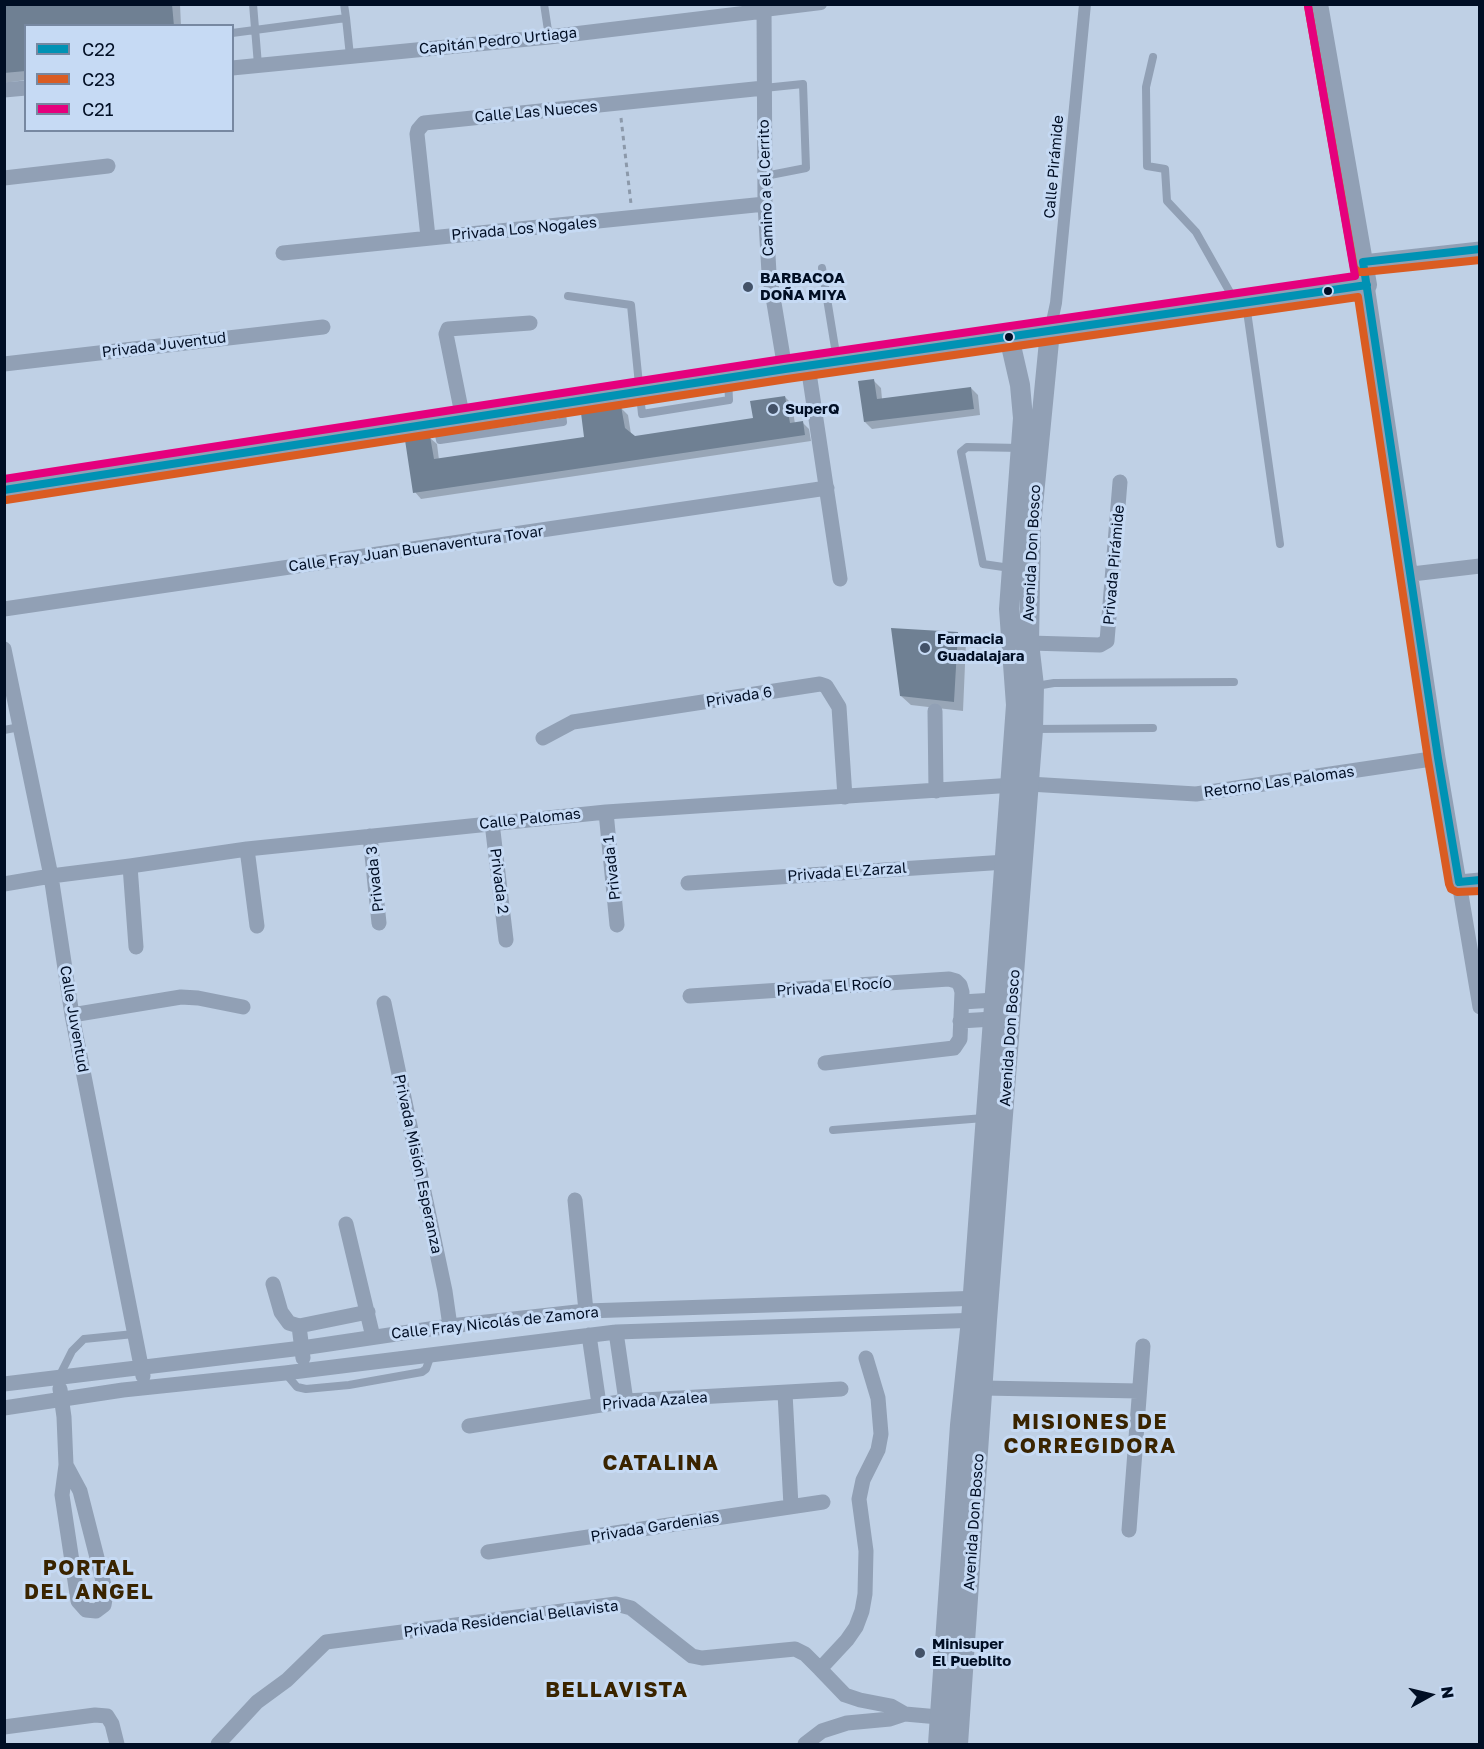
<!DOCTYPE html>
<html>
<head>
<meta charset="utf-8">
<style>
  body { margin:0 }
  #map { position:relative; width:1484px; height:1749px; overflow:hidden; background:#bfd0e5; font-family:"Golos Text",sans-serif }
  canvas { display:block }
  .frame { position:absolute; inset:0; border:6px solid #000e24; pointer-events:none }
  .legend { position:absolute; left:24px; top:24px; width:210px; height:108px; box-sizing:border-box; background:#c6daf4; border:2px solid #7788a1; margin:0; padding:8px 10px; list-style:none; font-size:18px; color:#000e24 }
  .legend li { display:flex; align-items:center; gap:12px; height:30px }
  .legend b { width:30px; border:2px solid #7788a1 }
  .north { position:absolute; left:1400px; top:1665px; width:60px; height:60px; -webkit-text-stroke:4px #c6daf4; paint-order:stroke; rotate:82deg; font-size:16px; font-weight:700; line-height:24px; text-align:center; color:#000e24 }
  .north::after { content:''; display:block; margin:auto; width:21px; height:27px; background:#000e24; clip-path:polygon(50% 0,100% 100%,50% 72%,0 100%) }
</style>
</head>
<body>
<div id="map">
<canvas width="1484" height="1749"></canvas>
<div class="frame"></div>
<ul class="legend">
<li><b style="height:8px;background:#0092b4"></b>C22</li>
<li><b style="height:8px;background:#da5c22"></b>C23</li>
<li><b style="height:8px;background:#e5007d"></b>C21</li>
</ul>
<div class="north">N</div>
</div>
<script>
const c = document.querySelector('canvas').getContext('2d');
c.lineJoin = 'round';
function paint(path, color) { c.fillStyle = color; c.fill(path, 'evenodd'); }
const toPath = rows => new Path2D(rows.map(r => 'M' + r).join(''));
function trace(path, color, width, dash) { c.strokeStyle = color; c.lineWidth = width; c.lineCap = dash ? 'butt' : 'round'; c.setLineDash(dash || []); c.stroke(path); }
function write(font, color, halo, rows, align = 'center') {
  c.font = font + ' "Golos Text",sans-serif'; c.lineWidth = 6; c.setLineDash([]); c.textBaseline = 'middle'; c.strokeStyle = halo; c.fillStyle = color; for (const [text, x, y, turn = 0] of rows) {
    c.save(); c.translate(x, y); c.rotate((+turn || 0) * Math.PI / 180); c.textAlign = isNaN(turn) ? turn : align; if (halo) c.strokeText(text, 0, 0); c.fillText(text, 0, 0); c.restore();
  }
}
paint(toPath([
  [4,4,180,4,181,26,26,26,26,80,4,83],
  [874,381,881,388,882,399,971,388,978,395,980,415,872,429,865,422],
  [785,397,792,404,795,424,802,422,809,429,811,441,421,499,415,492,430,438,437,444,439,460,586,438,621,408,628,415,631,434,634,437,755,419],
  [957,633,966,642,963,711,911,705,901,696]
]), '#0003');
paint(toPath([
  [4,4,172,4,174,26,26,26,26,71,4,73],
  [874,379,877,399,971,387,974,409,864,422,858,381],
  [785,396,790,423,803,421,805,435,413,493,405,440,430,436,434,459,584,437,581,413,621,406,625,428,635,436,753,418,750,401],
  [891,628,958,632,954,702,900,696]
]), '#6f8093');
trace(toPath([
  [621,118,631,204]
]), '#8c99aa', 3, [4.5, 4.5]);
trace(toPath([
  [253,4,258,65],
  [344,4,346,18],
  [544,4,549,37],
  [232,33,346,18,350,56],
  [1153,57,1146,87,1147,166,1165,169,1167,201,1196,232,1236,303],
  [764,88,803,84,806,168,765,176],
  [822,268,837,360],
  [568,296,631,305,642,414,729,400,728,378],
  [1246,304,1280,544],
  [437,425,440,440,563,422,561,406],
  [1010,568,983,564,961,452,967,447,1021,448],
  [1036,686,1054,683,1234,682],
  [1035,729,1153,728],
  [4,730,20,727],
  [833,1130,984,1118],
  [286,1374,297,1387,306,1389,349,1385,422,1372,426,1369,431,1355],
  [59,1377,72,1351,84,1339,134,1334]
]), '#91a0b5', 8);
trace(toPath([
  [764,11,821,4],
  [1050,331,1056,303,1085,4]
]), '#91a0b5', 12);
trace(toPath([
  [764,4,765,204,769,273,785,369],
  [232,68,549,37,764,11],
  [4,90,26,88],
  [4,178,108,166],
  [428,237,417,134,418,130,424,123,764,88],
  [283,253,765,204],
  [1363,262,1480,249],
  [1367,285,1438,758,1480,1007],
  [4,364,323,327],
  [808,366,840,579],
  [463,419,446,334,448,329,530,323],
  [1412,574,1480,566],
  [4,609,827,488],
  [1029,643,1100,645,1107,641,1120,482],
  [4,649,51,876,72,1015,143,1376],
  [935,711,936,791],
  [543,738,573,722,820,684,826,686,839,707,845,797],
  [606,812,617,925],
  [492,823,506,940],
  [370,836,379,923],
  [247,849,257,926],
  [130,866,136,947],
  [1459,882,1480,880],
  [688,883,1006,862],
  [4,884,51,876,130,866,247,849,606,812,1029,784,1196,794,1438,758],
  [690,996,949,979,956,981,960,985,962,992,960,1039,954,1048,825,1063],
  [962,1002,995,1000],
  [384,1003,445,1291,450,1326],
  [72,1015,181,997,198,998,243,1007],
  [960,1021,993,1019],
  [575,1200,586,1311],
  [346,1224,373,1337],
  [273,1284,281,1312,289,1323,299,1326],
  [616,1332,626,1401],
  [589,1335,599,1404],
  [303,1358,299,1326,368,1312],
  [866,1358,878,1398,881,1434,878,1450,863,1480,859,1499,866,1551,865,1594,862,1611,856,1627,847,1640,820,1669,845,1695,860,1700,891,1706,905,1714],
  [4,1384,302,1348,450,1326,586,1311,983,1298],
  [983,1388,1139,1391],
  [60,1389,64,1417,66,1465,62,1495,78,1601,86,1610,96,1611,104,1605,106,1593,80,1491,66,1465],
  [785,1393,791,1506],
  [4,1408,123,1390,285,1373,616,1332,981,1320],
  [469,1426,626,1401,841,1389],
  [1129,1530,1143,1346],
  [488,1552,823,1502],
  [4,1727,95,1715,107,1716,112,1724,117,1744],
  [218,1744,257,1702,287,1680,326,1642,616,1604,631,1608,692,1656,702,1658,795,1649,805,1654,820,1669],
  [805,1744,822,1731,847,1723,890,1719,905,1714,950,1718]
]), '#91a0b5', 15);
trace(toPath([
  [4,490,785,369,1367,285,1318,4],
  [938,1744,960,1425,971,1320,1016,705,1009,609,1023,418,1020,385,1009,337],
  [958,1744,987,1320,1033,730,1034,686,1029,643,1031,526,1050,331]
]), '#91a0b5', 20);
trace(toPath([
  [1480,249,1363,262,1438,758,1459,882,1480,880],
  [4,490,785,369,1367,285]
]), '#0092b4', 8);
trace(toPath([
  [1308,6,1354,268,1359,272,1364,272,1480,260],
  [6,500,787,379,1358,297,1428,760,1449,884,1451,889,1457,892,1480,891]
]), '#da5c22', 8);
trace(toPath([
  [4,479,783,359,1355,276,1308,6]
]), '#e5007d', 8);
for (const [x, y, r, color] of [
  [748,287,6,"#435268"],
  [1328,291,5,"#000e24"],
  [1009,337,5,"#000e24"],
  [773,409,6,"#435268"],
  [925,648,6,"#435268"],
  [920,1653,6,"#435268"]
]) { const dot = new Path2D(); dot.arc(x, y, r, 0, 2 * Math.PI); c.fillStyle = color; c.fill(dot); trace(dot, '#c6daf4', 2); }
write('15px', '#000e24', '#c6daf4', [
  ["Capitán Pedro Urtiaga",498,41,-6],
  ["Calle Las Nueces",536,112,-5],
  ["Calle Pirámide",1054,167,-85],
  ["Camino a el Cerrito",766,188,-92],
  ["Privada Los Nogales",524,229,-5],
  ["Privada Juventud",164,345,-7],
  ["Calle Fray Juan Buenaventura Tovar",416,549,-8],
  ["Avenida Don Bosco",1032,553,-87],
  ["Privada Pirámide",1114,565,-85],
  ["Privada 6",739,697,-9],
  ["Retorno Las Palomas",1279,782,-8],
  ["Calle Palomas",530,819,-6],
  ["Privada 1",612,868,-96],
  ["Privada El Zarzal",847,872,-4],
  ["Privada 3",375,879,-96],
  ["Privada 2",499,881,83],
  ["Privada El Rocío",834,987,-4],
  ["Calle Juventud",74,1019,80],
  ["Avenida Don Bosco",1010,1038,-86],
  ["Privada Misión Esperanza",418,1164,78],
  ["Calle Fray Nicolás de Zamora",495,1323,-6],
  ["Privada Azalea",655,1401,-4],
  ["Avenida Don Bosco",974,1522,-86],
  ["Privada Gardenias",655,1527,-9],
  ["Privada Residencial Bellavista",511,1619,-7]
]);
write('bold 15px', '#000e24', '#c6daf4', [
  ["BARBACOA",760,278],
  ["DOÑA MIYA",760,295],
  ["SuperQ",785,409],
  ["Farmacia",937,639],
  ["Guadalajara",937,656],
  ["Minisuper",932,1644],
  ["El Pueblito",932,1661]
], 'left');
c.letterSpacing = '1.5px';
write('bold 21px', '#3a2400', '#c6daf4', [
  ["MISIONES DE",1090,1422],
  ["CORREGIDORA",1090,1446],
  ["CATALINA",661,1463],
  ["PORTAL",89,1568],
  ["DEL ANGEL",89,1592],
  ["BELLAVISTA",617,1690]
]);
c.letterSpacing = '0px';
</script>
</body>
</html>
